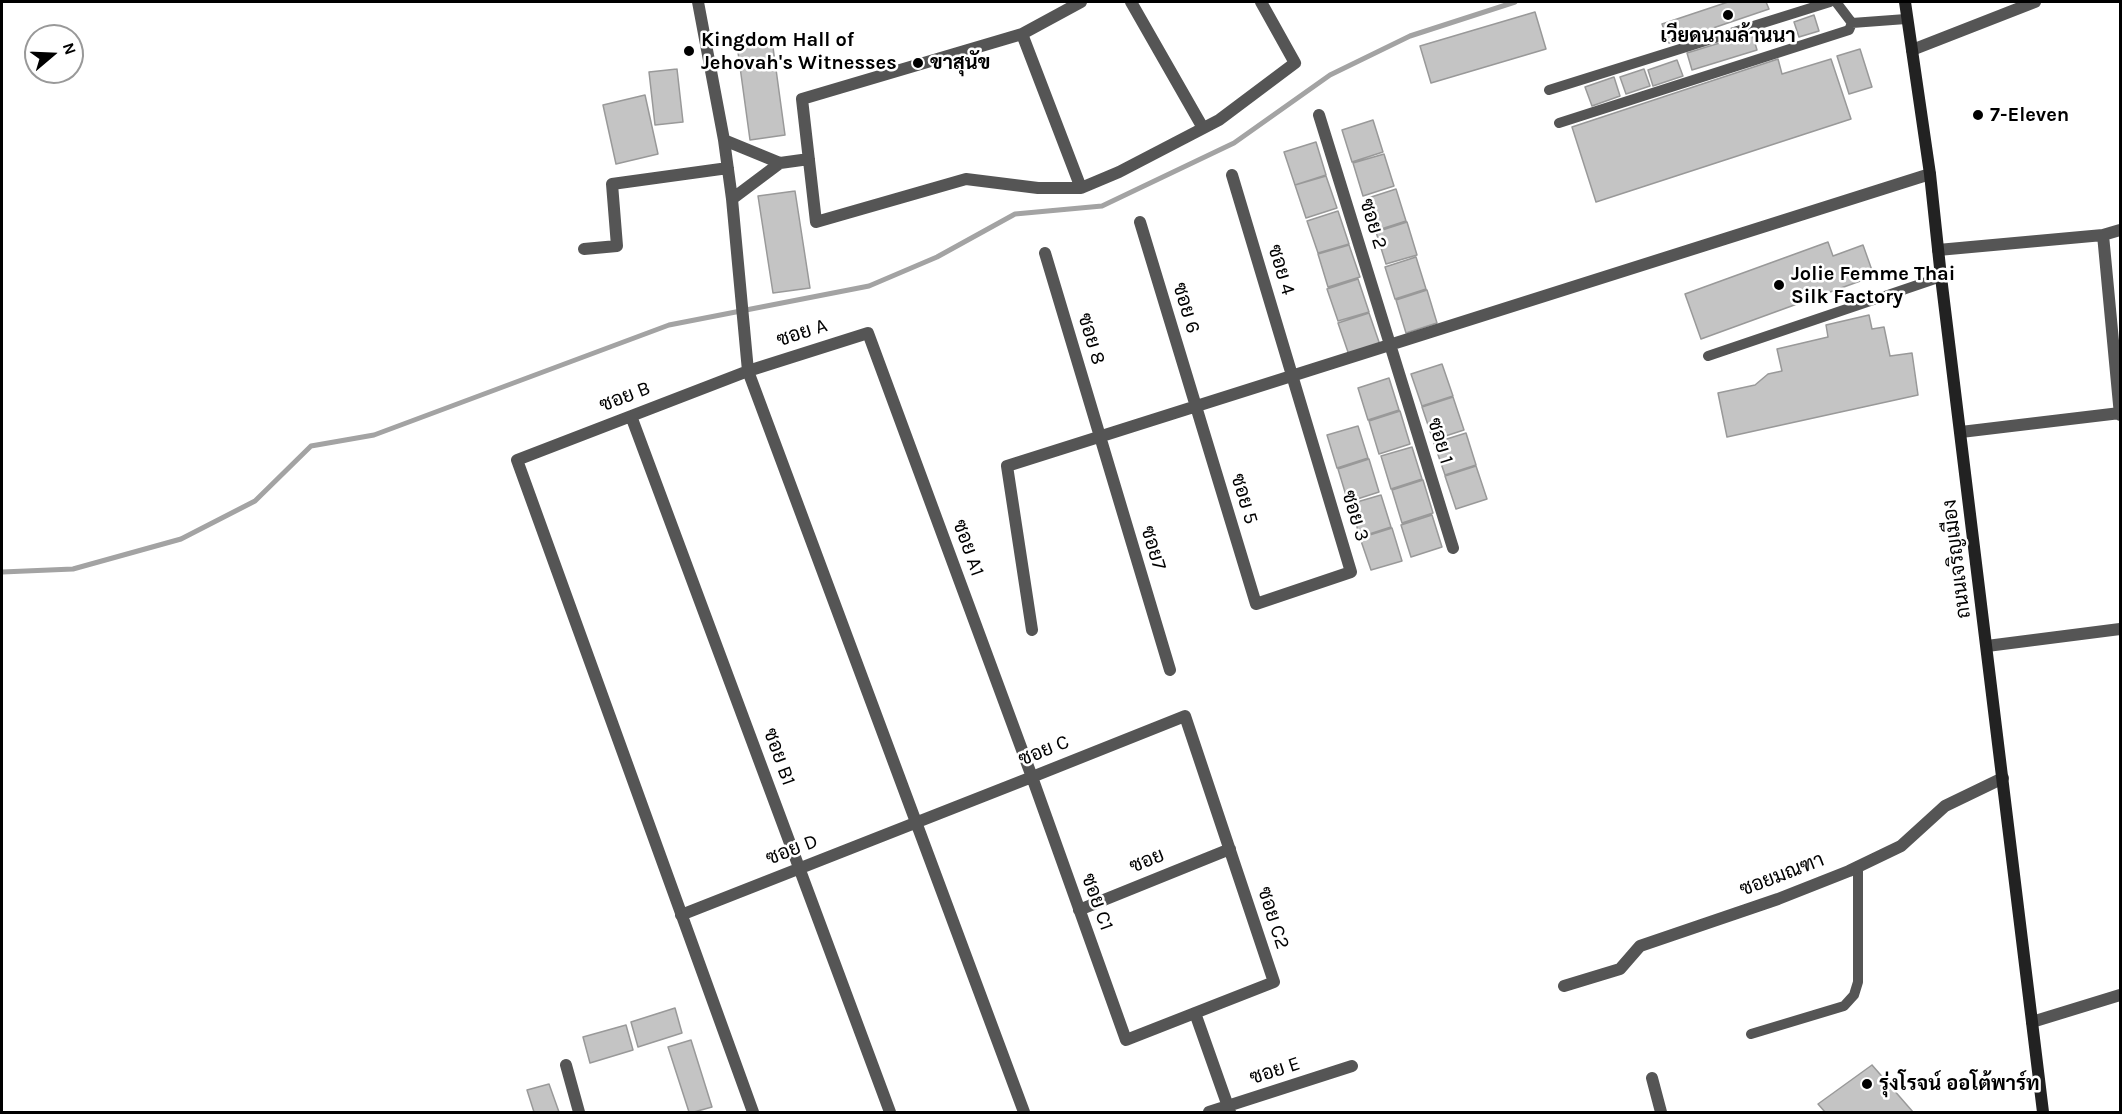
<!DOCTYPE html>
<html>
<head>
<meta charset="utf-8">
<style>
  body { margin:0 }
  #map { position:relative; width:2122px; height:1114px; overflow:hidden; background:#fff; font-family:Karla,sans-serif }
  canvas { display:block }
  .frame { position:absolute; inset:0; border:3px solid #000; pointer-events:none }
  .north { position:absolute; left:24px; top:24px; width:60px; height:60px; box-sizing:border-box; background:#fff; border:2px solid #999; border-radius:50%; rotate:71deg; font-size:16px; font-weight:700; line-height:24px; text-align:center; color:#000 }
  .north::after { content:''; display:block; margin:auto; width:21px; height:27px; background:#000; clip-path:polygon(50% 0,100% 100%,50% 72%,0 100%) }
</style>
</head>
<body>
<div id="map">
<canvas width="2122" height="1114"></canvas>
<div class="frame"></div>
<div class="north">N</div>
</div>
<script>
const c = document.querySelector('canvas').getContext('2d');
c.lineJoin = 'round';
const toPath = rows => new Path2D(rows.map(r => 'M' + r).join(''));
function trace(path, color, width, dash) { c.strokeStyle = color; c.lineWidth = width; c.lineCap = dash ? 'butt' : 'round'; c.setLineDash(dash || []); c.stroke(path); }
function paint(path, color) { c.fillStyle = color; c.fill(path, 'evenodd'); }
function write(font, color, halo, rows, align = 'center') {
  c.font = font + ' Karla,Sarabun,sans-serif'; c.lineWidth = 5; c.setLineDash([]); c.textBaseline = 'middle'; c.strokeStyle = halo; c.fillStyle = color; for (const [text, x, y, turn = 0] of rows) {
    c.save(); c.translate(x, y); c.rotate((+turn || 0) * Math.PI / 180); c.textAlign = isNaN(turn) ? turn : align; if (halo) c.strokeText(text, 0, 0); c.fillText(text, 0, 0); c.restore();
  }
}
trace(toPath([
  [2,572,73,569,181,539,255,501,311,446,374,435,669,325,869,286,937,257,1015,214,1102,206,1234,143,1330,75,1410,36,1515,2]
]), '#a3a3a3', 5);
const building = toPath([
  [1728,2,1766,2,1769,9,1669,43,1662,24,1728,2],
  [1535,12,1546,49,1431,83,1420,46,1535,12],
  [1814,15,1819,31,1799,37,1794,22,1814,15],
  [1752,33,1757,50,1692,70,1687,53,1752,33],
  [772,40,785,135,750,140,737,45,772,40],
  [1860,49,1872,87,1849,94,1837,56,1860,49],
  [1778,59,1782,74,1831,59,1851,119,1596,202,1572,127,1778,59],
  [1677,60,1683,76,1653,86,1648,70,1677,60],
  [677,69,683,122,655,125,649,72,677,69],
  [1644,69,1650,86,1626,94,1620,77,1644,69],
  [1614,77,1620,96,1592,106,1585,87,1614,77],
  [645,95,658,154,616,164,603,105,645,95],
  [1373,120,1383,152,1352,162,1342,130,1373,120],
  [1316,142,1326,175,1295,185,1284,152,1316,142],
  [1384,154,1394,186,1363,196,1353,163,1384,154],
  [1326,176,1337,208,1306,218,1295,185,1326,176],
  [1396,189,1406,221,1375,231,1365,199,1396,189],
  [795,191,810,288,773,293,758,196,795,191],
  [1338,211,1349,244,1318,253,1307,221,1338,211],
  [1407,222,1417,255,1386,264,1376,232,1407,222],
  [1828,242,1833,256,1863,245,1874,276,1701,339,1685,294,1828,242],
  [1349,245,1360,277,1328,287,1318,254,1349,245],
  [1416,257,1426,289,1395,299,1385,267,1416,257],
  [1358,279,1369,312,1338,321,1327,289,1358,279],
  [1427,290,1437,323,1406,333,1396,300,1427,290],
  [1369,313,1380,345,1349,355,1338,323,1369,313],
  [1869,315,1872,329,1884,327,1890,356,1912,353,1918,395,1727,437,1718,393,1755,385,1768,374,1782,371,1777,349,1828,337,1826,325,1869,315],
  [1442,364,1453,396,1422,406,1411,374,1442,364],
  [1389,378,1399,410,1368,420,1358,388,1389,378],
  [1453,397,1464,430,1433,440,1422,407,1453,397],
  [1400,411,1410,444,1379,454,1369,421,1400,411],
  [1358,426,1368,458,1337,468,1327,435,1358,426],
  [1466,433,1476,465,1445,475,1434,443,1466,433],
  [1412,447,1422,479,1391,489,1381,456,1412,447],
  [1369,459,1379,492,1348,502,1338,469,1369,459],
  [1476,466,1487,499,1456,509,1445,476,1476,466],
  [1423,480,1433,513,1402,523,1392,490,1423,480],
  [1381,495,1391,527,1360,537,1350,504,1381,495],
  [1432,515,1442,547,1411,557,1401,525,1432,515],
  [1392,528,1402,561,1371,570,1360,538,1392,528],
  [675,1008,682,1033,638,1047,631,1022,675,1008],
  [626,1025,633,1050,590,1063,583,1037,626,1025],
  [691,1040,712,1107,694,1112,689,1112,668,1047,691,1040],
  [1872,1065,1913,1112,1825,1112,1818,1104,1872,1065],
  [549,1084,559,1112,534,1112,527,1090,549,1084]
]);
paint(building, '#c4c4c4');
trace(building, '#999', 1.5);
trace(toPath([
  [1836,2,1852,23,1906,19],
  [1549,90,1830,2],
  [1559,123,1849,30,1852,23],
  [1708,356,1941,277],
  [1751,1034,1844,1006,1854,995,1858,982,1858,866]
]), '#555', 10);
trace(toPath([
  [698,2,724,140,732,199,748,371,1024,1112],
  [1081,2,1022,34,802,99,816,222,966,179,1038,188,1081,188,1119,172,1219,120,1295,63,1261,2],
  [1131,2,1203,128],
  [1022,34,1081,188],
  [1912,50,2035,2],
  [1319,115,1453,548],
  [724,140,780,163],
  [732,199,780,163,809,159],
  [1140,222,1256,604,1351,572,1232,175],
  [2103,235,2120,415],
  [584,249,617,246,612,184,728,168],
  [1938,250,2103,235,2120,230],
  [1045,253,1170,670],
  [631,416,890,1112],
  [1961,432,2120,413],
  [1032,630,1007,466,1930,174],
  [1987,646,2120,629],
  [1079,910,1230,849],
  [681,915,1032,777,1185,716,1274,982,1126,1040,1032,777,868,333,748,371,517,460,753,1112],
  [1564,986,1620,969,1640,946,1778,899,1849,871,1901,846,1945,806,2003,778],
  [1195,1013,1230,1112],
  [2032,1022,2120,995],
  [566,1065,579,1112],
  [1652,1078,1661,1112],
  [1209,1112,1352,1066]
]), '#555', 12);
trace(toPath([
  [1905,2,1930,174,1941,277,2043,1112]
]), '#222', 12);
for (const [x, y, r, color] of [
  [1728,15,6,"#000"],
  [689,51,6,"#000"],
  [918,63,6,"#000"],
  [1978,115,6,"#000"],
  [1779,285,6,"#000"],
  [1867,1084,6,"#000"]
]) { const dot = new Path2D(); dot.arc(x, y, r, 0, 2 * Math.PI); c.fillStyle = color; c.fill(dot); trace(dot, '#fff', 2); }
write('bold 20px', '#000', '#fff', [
  ["เวียดนามล้านนา",1728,36,"center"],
  ["Kingdom Hall of",701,40],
  ["Jehovah's Witnesses",701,63],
  ["ขาสุนัข",930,63],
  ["7-Eleven",1990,115],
  ["Jolie Femme Thai",1791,274],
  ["Silk Factory",1791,297],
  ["รุ่งโรจน์ ออโต้พาร์ท",1879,1084]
], 'left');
write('20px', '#000', '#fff', [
  ["ซอย 2",1373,224,73],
  ["ซอย 4",1281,270,73],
  ["ซอย 6",1186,308,73],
  ["ซอย A",802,333,-18],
  ["ซอย 8",1091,339,73],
  ["ซอย B",625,397,-21],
  ["ซอย 1",1440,441,73],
  ["ซอย 5",1244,499,73],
  ["ซอย 3",1355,516,73],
  ["ซอย A1",968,548,70],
  ["ซอย7",1153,548,73],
  ["ถนนเจริญเมือง",1957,559,-97],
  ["ซอย C",1044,751,-22],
  ["ซอย B1",779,757,70],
  ["ซอย D",792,850,-21],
  ["ซอย",1147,861,-22],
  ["ซอยมณฑา",1782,875,-21],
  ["ซอย C1",1097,902,70],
  ["ซอย C2",1273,918,72],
  ["ซอย E",1275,1071,-18]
]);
</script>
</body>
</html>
